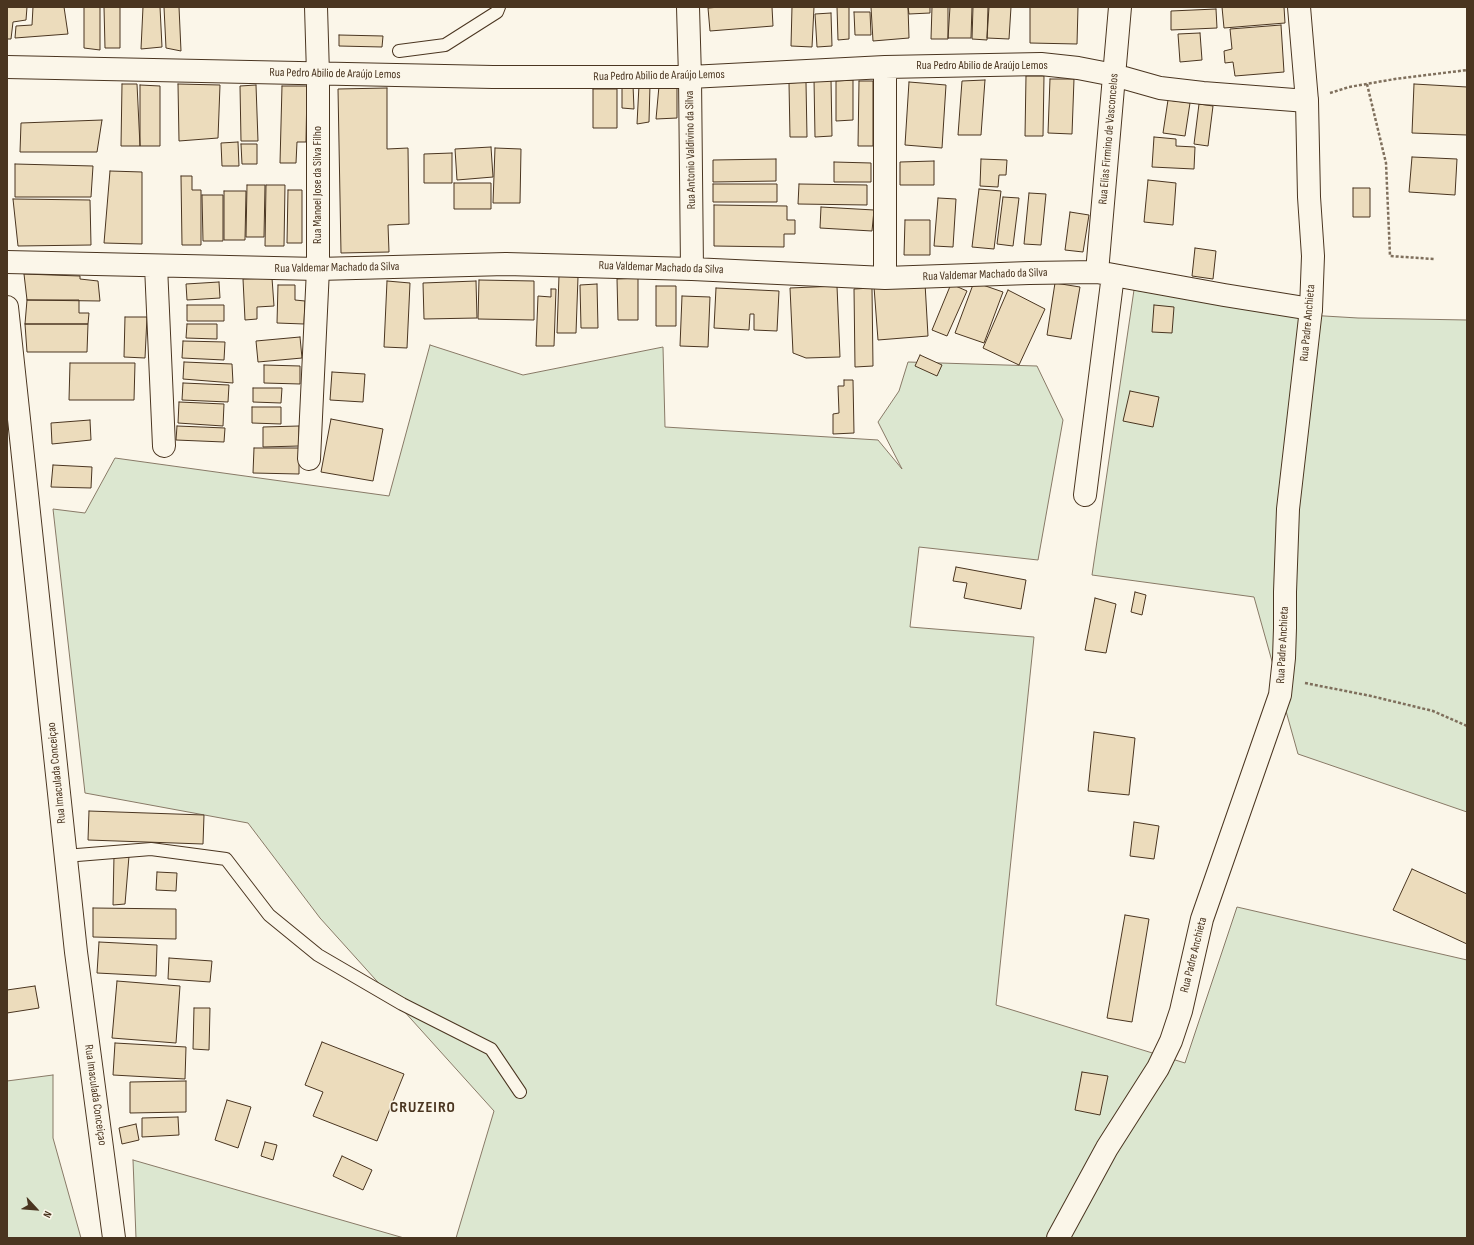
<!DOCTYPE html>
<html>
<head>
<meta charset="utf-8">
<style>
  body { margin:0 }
  #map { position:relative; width:1474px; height:1245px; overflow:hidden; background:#fbf6e9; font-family:"Sofia Sans Condensed",sans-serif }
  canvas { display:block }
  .frame { position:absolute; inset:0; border:8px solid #4a3520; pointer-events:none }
  .north { position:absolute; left:16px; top:1189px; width:40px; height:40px; -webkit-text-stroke:3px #fbf6e9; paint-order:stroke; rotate:116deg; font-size:11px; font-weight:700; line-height:16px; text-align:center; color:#4a3520 }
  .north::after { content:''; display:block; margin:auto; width:14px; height:18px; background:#4a3520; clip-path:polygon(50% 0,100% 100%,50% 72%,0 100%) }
</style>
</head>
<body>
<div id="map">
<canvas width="1474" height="1245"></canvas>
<div class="frame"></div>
<div class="north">N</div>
</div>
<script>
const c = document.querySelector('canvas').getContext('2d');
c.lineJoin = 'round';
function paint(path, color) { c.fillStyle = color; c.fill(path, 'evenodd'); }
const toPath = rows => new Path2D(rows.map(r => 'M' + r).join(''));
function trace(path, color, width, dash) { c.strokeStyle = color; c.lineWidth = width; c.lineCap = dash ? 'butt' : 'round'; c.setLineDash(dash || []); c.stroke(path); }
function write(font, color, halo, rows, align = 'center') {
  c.font = font + ' "Sofia Sans Condensed",sans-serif'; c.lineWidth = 3; c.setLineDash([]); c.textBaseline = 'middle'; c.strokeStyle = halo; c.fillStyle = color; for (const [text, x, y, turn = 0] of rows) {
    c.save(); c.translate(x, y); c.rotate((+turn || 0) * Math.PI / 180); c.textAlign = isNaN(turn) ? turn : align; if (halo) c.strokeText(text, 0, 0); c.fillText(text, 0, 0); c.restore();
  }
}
const green = toPath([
  [1134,290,1291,314,1358,318,1467,320,1467,812,1298,754,1254,597,1092,575,1134,290],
  [430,345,523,375,663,347,665,427,878,440,902,469,878,422,899,391,908,362,1037,366,1063,420,1038,560,919,547,910,627,1034,637,996,1005,1185,1063,1237,907,1467,960,1467,1238,456,1238,494,1111,320,918,248,823,85,793,53,509,85,513,115,458,389,496,430,345],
  [53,1075,53,1138,81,1238,7,1238,7,1081,53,1075],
  [133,1160,404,1238,136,1238,133,1160]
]);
paint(green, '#dce7d0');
trace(green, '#887966', 1);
const building = toPath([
  [7,7,27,7,26,20,13,22,11,39,7,39,7,7],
  [33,7,64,7,68,34,15,38,16,26,32,25,33,7],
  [84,7,100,7,100,50,84,48,84,7],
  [104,7,120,7,120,48,105,48,104,7],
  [143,7,160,7,162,47,141,49,143,7],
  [164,7,179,7,181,51,166,48,164,7],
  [720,7,772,7,773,26,710,31,708,8,720,7],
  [792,7,814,7,812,47,791,46,792,7],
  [837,7,849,7,849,39,838,40,837,7],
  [871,7,908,7,909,38,873,41,871,7],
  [908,7,930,7,930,13,909,14,908,7],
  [932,7,948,7,948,39,931,39,932,7],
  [950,7,972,7,971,38,948,38,950,7],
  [973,7,988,7,987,40,972,39,973,7],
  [989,7,1011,7,1009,39,987,38,989,7],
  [1030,7,1078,7,1077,44,1030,43,1030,7],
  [1222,7,1284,7,1285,23,1224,28,1222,7],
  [1216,9,1217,28,1171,30,1171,11,1216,9],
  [854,12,870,12,871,35,855,35,854,12],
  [831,13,832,46,817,47,815,14,831,13],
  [1281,25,1284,72,1235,76,1233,62,1225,63,1224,51,1232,49,1230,29,1281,25],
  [1200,33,1202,60,1180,62,1178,34,1200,33],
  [339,35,383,36,382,47,339,46,339,35],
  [1026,76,1044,76,1043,136,1025,136,1026,76],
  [814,79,831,79,832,136,815,137,814,79],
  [1050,79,1074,79,1072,134,1048,133,1050,79],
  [853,80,853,120,836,121,836,81,853,80],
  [985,80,981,135,958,135,962,81,985,80],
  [859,81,873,81,873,146,858,146,859,81],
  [806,82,807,137,790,137,789,83,806,82],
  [909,82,946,85,942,148,905,145,909,82],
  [122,84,137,84,140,146,121,146,122,84],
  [178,84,220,85,218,138,179,141,178,84],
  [1414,84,1467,87,1467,135,1412,133,1414,84],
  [140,85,160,86,160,146,140,146,140,85],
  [256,85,258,141,241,141,240,86,256,85],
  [622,85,633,85,634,109,622,108,622,85],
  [639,85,650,85,649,122,637,124,639,85],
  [282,86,307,86,306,142,297,142,296,163,280,163,282,86],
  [659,86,677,86,677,118,656,119,659,86],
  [387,88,387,149,408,148,409,224,388,225,389,252,341,253,338,89,387,88],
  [593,89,617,89,617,128,593,128,593,89],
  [1168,100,1190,103,1185,136,1163,133,1168,100],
  [1199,104,1213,106,1208,146,1194,144,1199,104],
  [102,120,97,152,20,152,21,123,102,120],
  [1154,137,1176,139,1176,146,1195,147,1194,169,1152,167,1154,137],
  [238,142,239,166,222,166,221,143,238,142],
  [241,144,257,144,257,164,242,164,241,144],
  [491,147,493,177,457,180,455,149,491,147],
  [495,148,521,149,520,203,493,203,495,148],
  [452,153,452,183,424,183,424,154,452,153],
  [1412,157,1457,159,1455,195,1409,192,1412,157],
  [776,159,776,181,713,182,713,160,776,159],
  [981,159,1007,160,1006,175,999,175,998,187,980,186,981,159],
  [934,161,934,185,900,185,900,162,934,161],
  [834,162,871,163,871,182,834,182,834,162],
  [15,164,93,166,91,197,15,197,15,164],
  [110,171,142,172,142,244,104,243,110,171],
  [181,176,192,176,192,190,201,190,201,245,182,245,181,176],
  [1148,180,1176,183,1173,225,1144,222,1148,180],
  [454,183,491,183,491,209,454,209,454,183],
  [713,184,777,184,777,202,713,202,713,184],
  [799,184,867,185,867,205,798,204,799,184],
  [247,185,265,185,264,237,246,237,247,185],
  [266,185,285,185,284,246,265,246,266,185],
  [1353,188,1370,188,1370,217,1353,217,1353,188],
  [979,189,1001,191,994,249,972,247,979,189],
  [288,190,302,190,302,243,287,243,288,190],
  [224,191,246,191,245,240,224,240,224,191],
  [1029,193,1046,194,1041,245,1024,244,1029,193],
  [202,195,223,195,223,241,203,241,202,195],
  [1003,197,1019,198,1013,246,997,244,1003,197],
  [938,198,956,199,953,247,934,246,938,198],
  [13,199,90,200,91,245,18,246,13,199],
  [714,205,787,206,787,220,795,220,795,234,784,234,784,247,714,246,714,205],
  [821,207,874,210,872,231,820,228,821,207],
  [1070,212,1089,215,1083,252,1065,250,1070,212],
  [905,220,930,220,930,255,904,255,905,220],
  [1195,248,1216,251,1213,279,1192,276,1195,248],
  [24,274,80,276,80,279,98,281,100,301,27,300,24,274],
  [559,276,578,277,576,333,557,333,559,276],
  [272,278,274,306,257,307,257,319,245,320,243,279,272,278],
  [638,278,638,320,618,320,617,279,638,278],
  [479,280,534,281,534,320,478,319,479,280],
  [387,281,410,283,407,348,384,347,387,281],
  [476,281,477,318,424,319,423,283,476,281],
  [219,282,220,298,187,300,186,284,219,282],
  [974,282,1003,292,984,343,955,333,974,282],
  [925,283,928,336,878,340,874,287,925,283],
  [1055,283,1080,287,1071,339,1047,335,1055,283],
  [597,284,598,328,581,328,580,285,597,284],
  [951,284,967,291,947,336,932,330,951,284],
  [278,285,295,285,295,300,305,301,304,324,277,323,278,285],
  [656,286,676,286,676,326,656,326,656,286],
  [837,286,840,357,806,358,793,353,790,288,837,286],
  [716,288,779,291,777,331,754,330,754,314,750,314,749,330,714,328,716,288],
  [872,288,873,366,855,367,854,289,872,288],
  [551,289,556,289,554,346,536,346,538,296,551,297,551,289],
  [1008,290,1045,309,1019,365,983,348,1008,290],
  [682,296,710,297,708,347,680,346,682,296],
  [27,300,79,300,79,313,89,313,88,324,25,324,27,300],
  [187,305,224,305,224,321,187,321,187,305],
  [1154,305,1174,307,1172,333,1152,332,1154,305],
  [125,317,147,317,145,358,124,357,125,317],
  [25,324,88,324,87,352,27,352,25,324],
  [187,324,217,324,217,339,186,338,187,324],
  [300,337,302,358,258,362,256,341,300,337],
  [183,341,225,342,224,360,182,358,183,341],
  [920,355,942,365,937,376,915,366,920,355],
  [184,362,232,364,233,383,183,379,184,362],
  [70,363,135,363,134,400,69,400,70,363],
  [264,365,300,366,300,384,264,383,264,365],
  [332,372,365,374,363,402,330,400,332,372],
  [844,380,853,380,854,433,833,434,833,414,839,413,838,386,844,386,844,380],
  [183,383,229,385,228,402,182,400,183,383],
  [253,388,282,388,281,403,253,402,253,388],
  [1130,391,1159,397,1153,427,1123,421,1130,391],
  [179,402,224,404,223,426,178,423,179,402],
  [252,407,281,407,281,424,252,423,252,407],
  [331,419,383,429,373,481,321,472,331,419],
  [90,420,91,440,52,444,51,423,90,420],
  [177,426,225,428,224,442,176,440,177,426],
  [299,426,299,446,263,447,263,427,299,426],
  [254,448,299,448,299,474,253,473,254,448],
  [53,465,92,467,91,488,51,487,53,465],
  [956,567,1026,580,1021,609,964,598,967,583,953,581,956,567],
  [1135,592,1146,595,1142,615,1131,612,1135,592],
  [1095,598,1116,604,1106,653,1085,650,1095,598],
  [1094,732,1135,738,1129,795,1088,791,1094,732],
  [89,811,204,815,203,844,88,840,89,811],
  [1134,822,1159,826,1154,859,1130,856,1134,822],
  [114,856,129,856,125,904,113,905,114,856],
  [1412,869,1467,894,1467,944,1393,910,1412,869],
  [157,872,177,873,176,891,156,890,157,872],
  [93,908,176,909,176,939,93,937,93,908],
  [1125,915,1149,919,1132,1022,1107,1018,1125,915],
  [99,942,157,945,156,976,97,973,99,942],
  [169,958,212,961,210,982,168,979,169,958],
  [117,981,180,986,176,1043,112,1038,117,981],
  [35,986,39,1008,7,1013,7,990,35,986],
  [194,1008,210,1008,209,1050,193,1049,194,1008],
  [322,1042,404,1074,377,1141,313,1116,323,1092,305,1085,322,1042],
  [115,1043,186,1047,185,1079,113,1075,115,1043],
  [1082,1072,1108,1076,1100,1115,1075,1110,1082,1072],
  [186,1081,186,1112,130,1113,130,1082,186,1081],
  [227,1100,251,1107,238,1148,215,1140,227,1100],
  [178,1117,179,1135,142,1137,142,1118,178,1117],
  [136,1124,139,1140,122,1144,119,1128,136,1124],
  [265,1142,277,1145,273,1160,261,1156,265,1142],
  [342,1156,372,1170,363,1190,333,1176,342,1156]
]);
paint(building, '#ecdcbc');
trace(building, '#4a3520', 1);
const service = toPath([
  [399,51,445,45,497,12,499,7],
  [65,856,151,849,226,859,269,915,318,955,402,1004,491,1049,520,1092]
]);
const minor = toPath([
  [688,7,690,77,692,269],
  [7,67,493,77,690,77,885,67,1041,64,1078,68,1114,75,1160,88,1203,93,1307,101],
  [885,67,885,278],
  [7,262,318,269,506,264,692,269,885,278,1029,273,1097,272,1224,295,1311,309],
  [156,266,164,446],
  [1097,272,1120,7],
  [7,307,76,952,114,1238],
  [309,459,318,269,318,74,316,7],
  [1085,495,1113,275]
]);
const tertiary = toPath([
  [1058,1238,1107,1148,1158,1068,1171,1041,1181,1011,1202,919,1280,695,1284,658,1285,628,1285,592,1288,509,1311,309,1313,256,1309,197,1307,101,1299,7]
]);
trace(service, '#4a3520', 14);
trace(minor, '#4a3520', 24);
trace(tertiary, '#4a3520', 24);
trace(toPath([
  [1367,84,1386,163,1390,256,1434,259],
  [1330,93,1349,87,1395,79,1467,70],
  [1305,683,1371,696,1433,711,1467,726]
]), '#7f6f5c', 2.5, [3, 2]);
trace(service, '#fbf6e9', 12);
trace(minor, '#fbf6e9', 22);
trace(tertiary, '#fbf6e9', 22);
write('12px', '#4a3520', '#fbf6e9', [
  ["Rua Pedro Abilio de Araújo Lemos",982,66],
  ["Rua Pedro Abilio de Araújo Lemos",335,74,1],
  ["Rua Pedro Abilio de Araújo Lemos",659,76,-1],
  ["Rua Elias Firmino de Vasconcelos",1109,139,-85],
  ["Rua Antonio Valdivino da Silva",691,150,-91],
  ["Rua Manoel Jose da Silva Filho",318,185,-90],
  ["Rua Valdemar Machado da Silva",337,268,-1],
  ["Rua Valdemar Machado da Silva",661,268,2],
  ["Rua Valdemar Machado da Silva",985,275,-2],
  ["Rua Padre Anchieta",1308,323,-85],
  ["Rua Padre Anchieta",1283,645,-87],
  ["Rua Imaculada Conceiçao",57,773,-96],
  ["Rua Padre Anchieta",1194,955,-76],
  ["Rua Imaculada Conceiçao",95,1095,82]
]);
c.letterSpacing = '1px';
write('bold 16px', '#4a3520', '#fbf6e9', [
  ["CRUZEIRO",423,1108]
]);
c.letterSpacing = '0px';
</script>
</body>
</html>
